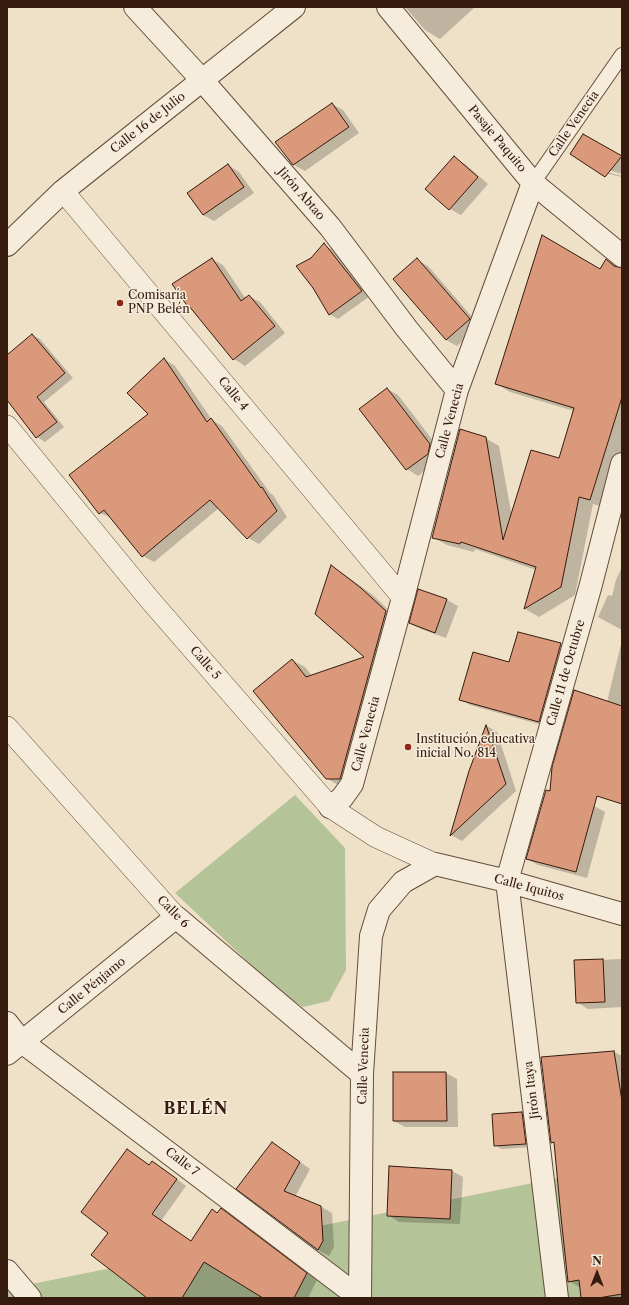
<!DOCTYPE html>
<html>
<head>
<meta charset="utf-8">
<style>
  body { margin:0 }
  #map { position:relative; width:629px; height:1305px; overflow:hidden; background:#efe1c8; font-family:"Libre Caslon Text",serif }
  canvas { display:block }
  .frame { position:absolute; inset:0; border:8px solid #361a0e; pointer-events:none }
  .north { position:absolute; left:577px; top:1253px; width:40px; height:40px; -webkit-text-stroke:3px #f5ecdb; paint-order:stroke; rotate:0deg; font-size:11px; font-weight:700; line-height:16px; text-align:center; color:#361a0e }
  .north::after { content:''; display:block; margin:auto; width:14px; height:18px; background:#361a0e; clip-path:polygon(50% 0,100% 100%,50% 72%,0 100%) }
</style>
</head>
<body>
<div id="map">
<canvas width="629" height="1305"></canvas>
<div class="frame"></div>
<div class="north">N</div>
</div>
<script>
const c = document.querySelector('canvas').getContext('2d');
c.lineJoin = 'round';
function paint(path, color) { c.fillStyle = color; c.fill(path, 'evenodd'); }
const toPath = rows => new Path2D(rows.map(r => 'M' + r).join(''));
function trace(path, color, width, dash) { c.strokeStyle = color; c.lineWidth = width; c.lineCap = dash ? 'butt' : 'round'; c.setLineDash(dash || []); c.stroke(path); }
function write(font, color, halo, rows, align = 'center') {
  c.font = font + ' "Libre Caslon Text",serif'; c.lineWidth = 3; c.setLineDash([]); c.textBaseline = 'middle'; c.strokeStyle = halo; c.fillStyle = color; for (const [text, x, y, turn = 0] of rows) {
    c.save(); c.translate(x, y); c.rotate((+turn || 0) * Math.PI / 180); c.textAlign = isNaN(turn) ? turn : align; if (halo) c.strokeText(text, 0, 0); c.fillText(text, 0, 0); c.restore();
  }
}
paint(toPath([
  [295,795,345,848,346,970,329,1001,303,1007,281,993,175,893],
  [622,1165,622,1298,7,1298,7,1289]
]), '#b5c399');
paint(toPath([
  [405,7,475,7,440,39,425,30],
  [332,104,343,110,359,133,305,171,294,165],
  [584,135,622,157,622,174,589,165],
  [454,158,465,164,488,184,461,215,450,209],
  [228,165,239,172,254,193,214,221,203,215],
  [595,169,622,176,622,177,600,172],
  [324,245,333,250,370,296,338,319,329,314,312,259],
  [212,259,223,265,246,299,249,296,260,302,285,333,245,366,234,359,191,308,188,306],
  [417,260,428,266,480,326,457,346,446,340],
  [606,260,622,269,622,475,613,510,593,504,575,595,539,617,525,609,536,570,475,549,474,552,447,545,433,537,485,438,499,446,512,517,559,460,574,411,510,392,497,384,600,270],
  [32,335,40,339,73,378,44,402,64,427,45,442,37,437,7,399,7,357],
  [164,359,175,366,212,420,222,426,270,493,273,495,287,517,259,544,248,538,219,508,154,562,143,556,112,518,100,513,150,414],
  [387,389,398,395,441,451,438,460,418,476,407,469,360,409],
  [331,567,344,574,374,596,399,620,340,786,326,778,292,660,305,667,312,676,366,657],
  [622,567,622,630,598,617,608,595,612,596,616,580],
  [419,590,447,600,458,606,446,638,421,629,410,623],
  [518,633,561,644,571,650,549,727,470,705,460,699,510,663],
  [622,640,622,775,607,702],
  [487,726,497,732,516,791,462,841,451,835],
  [594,806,605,812,587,878,538,865,527,859],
  [622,959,622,1007,588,1009,577,1002,575,961],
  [614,1052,622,1056,622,1298,582,1298,581,1288,569,1281,555,1144,552,1142],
  [394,1073,446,1073,457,1079,458,1127,405,1127,394,1121],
  [522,1113,527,1116,531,1147,501,1149,495,1145],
  [273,1143,310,1169,295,1197,320,1206,332,1213,334,1247,329,1256,318,1250,238,1188],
  [128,1151,150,1165,152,1162,162,1168,186,1186,161,1221,192,1242,221,1210,232,1216,317,1280,308,1298,146,1298,147,1297,110,1232],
  [452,1171,463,1177,460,1224,399,1222,388,1215]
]), '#0003');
const building = toPath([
  [332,103,349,127,293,165,275,142,332,103],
  [583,134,622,156,605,177,570,154,583,134],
  [454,156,478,177,449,210,425,189,454,156],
  [228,164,244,187,203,215,187,193,228,164],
  [542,235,600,269,606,259,614,266,622,268,622,397,590,500,579,497,561,587,524,609,536,567,461,542,460,544,432,538,460,429,486,437,503,540,531,450,559,458,574,408,495,384,542,235],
  [324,243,362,291,329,315,313,288,296,266,311,258,324,243],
  [212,258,241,301,249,295,275,326,233,360,189,306,188,307,172,284,212,258],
  [417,258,470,319,446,340,393,279,417,258],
  [32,334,65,373,37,397,57,422,36,438,7,400,7,355,32,334],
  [164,358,207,422,211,418,261,488,262,487,277,511,247,539,210,500,142,557,104,510,99,514,69,475,148,414,127,393,164,358],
  [387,388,430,444,428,454,406,470,359,409,387,388],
  [331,565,361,588,386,611,340,779,326,779,253,691,292,659,306,677,364,657,315,614,331,565],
  [418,589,447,599,435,633,409,623,418,589],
  [518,632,561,643,539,722,459,700,473,652,509,662,518,632],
  [574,690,622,706,622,804,597,796,576,872,526,859,546,790,550,791,552,767,574,690],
  [486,725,506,784,450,836,469,771,486,725],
  [603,959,605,1002,576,1003,574,960,603,959],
  [614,1051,622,1101,622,1294,598,1298,581,1298,579,1280,568,1282,561,1217,554,1142,551,1143,541,1057,614,1051],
  [393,1072,446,1072,447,1121,393,1121,393,1072],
  [522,1112,526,1144,494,1146,492,1114,522,1112],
  [272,1142,300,1162,284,1191,321,1206,323,1241,318,1250,236,1189,272,1142],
  [127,1149,149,1165,152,1161,177,1179,152,1214,191,1241,212,1209,217,1213,221,1208,307,1273,294,1298,263,1298,204,1262,182,1298,147,1298,91,1255,108,1233,81,1212,127,1149],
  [389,1166,452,1170,450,1219,387,1216,389,1166]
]);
paint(building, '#d9997a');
trace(building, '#361a0e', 1);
const service = toPath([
  [533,183,622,55]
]);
const pedestrian = toPath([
  [63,191,403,598],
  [7,426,150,600,330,807,376,837,435,864],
  [7,727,176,917]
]);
const minor = toPath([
  [135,7,202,80,330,227,407,329,457,390],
  [388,7,533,183,622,256],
  [7,245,63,191,294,7],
  [330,807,342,798,352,784,403,598,457,390,533,183],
  [7,1023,22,1042,360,1298],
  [7,1054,176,917,362,1074],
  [7,1271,30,1298],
  [360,1298,362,1074,371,936,379,910,403,882,435,864,507,881,622,914],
  [557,1298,507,881,590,588,622,464]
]);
trace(service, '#644c3c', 16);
trace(pedestrian, '#644c3c', 22);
trace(minor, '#644c3c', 24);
trace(service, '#f5ecdb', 14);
trace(pedestrian, '#f5ecdb', 21);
trace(minor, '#f5ecdb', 22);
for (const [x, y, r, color] of [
  [120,303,4,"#8f2418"],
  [408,747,4,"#8f2418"]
]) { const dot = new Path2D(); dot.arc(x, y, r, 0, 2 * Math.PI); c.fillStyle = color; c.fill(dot); trace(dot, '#f5ecdb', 1.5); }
write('12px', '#361a0e', '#f5ecdb', [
  ["Calle 16 de Julio",148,123,-38],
  ["Calle Venecia",574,124,-55],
  ["Pasaje Paquito",497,139,50],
  ["Jirón Abtao",301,194,49],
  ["Calle 4",233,394,50],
  ["Calle Venecia",450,421,-75],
  ["Calle 5",205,663,49],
  ["Calle 11 de Octubre",566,673,-74],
  ["Calle Venecia",366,734,-75],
  ["Calle Iquitos",529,888,15],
  ["Calle 6",173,912,45],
  ["Calle Pénjamo",92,986,-39],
  ["Calle Venecia",364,1066,-88],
  ["Jirón Itaya",532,1090,-97],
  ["Calle 7",182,1162,37]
]);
write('12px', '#361a0e', '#f5ecdb', [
  ["Comisaría",128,296],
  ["PNP Belén",128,310],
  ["Institución educativa",416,740],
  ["inicial No. 814",416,754]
], 'left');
c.letterSpacing = '1px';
write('bold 16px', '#361a0e', '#f5ecdb', [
  ["BELÉN",196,1109]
]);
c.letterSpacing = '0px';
</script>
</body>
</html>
